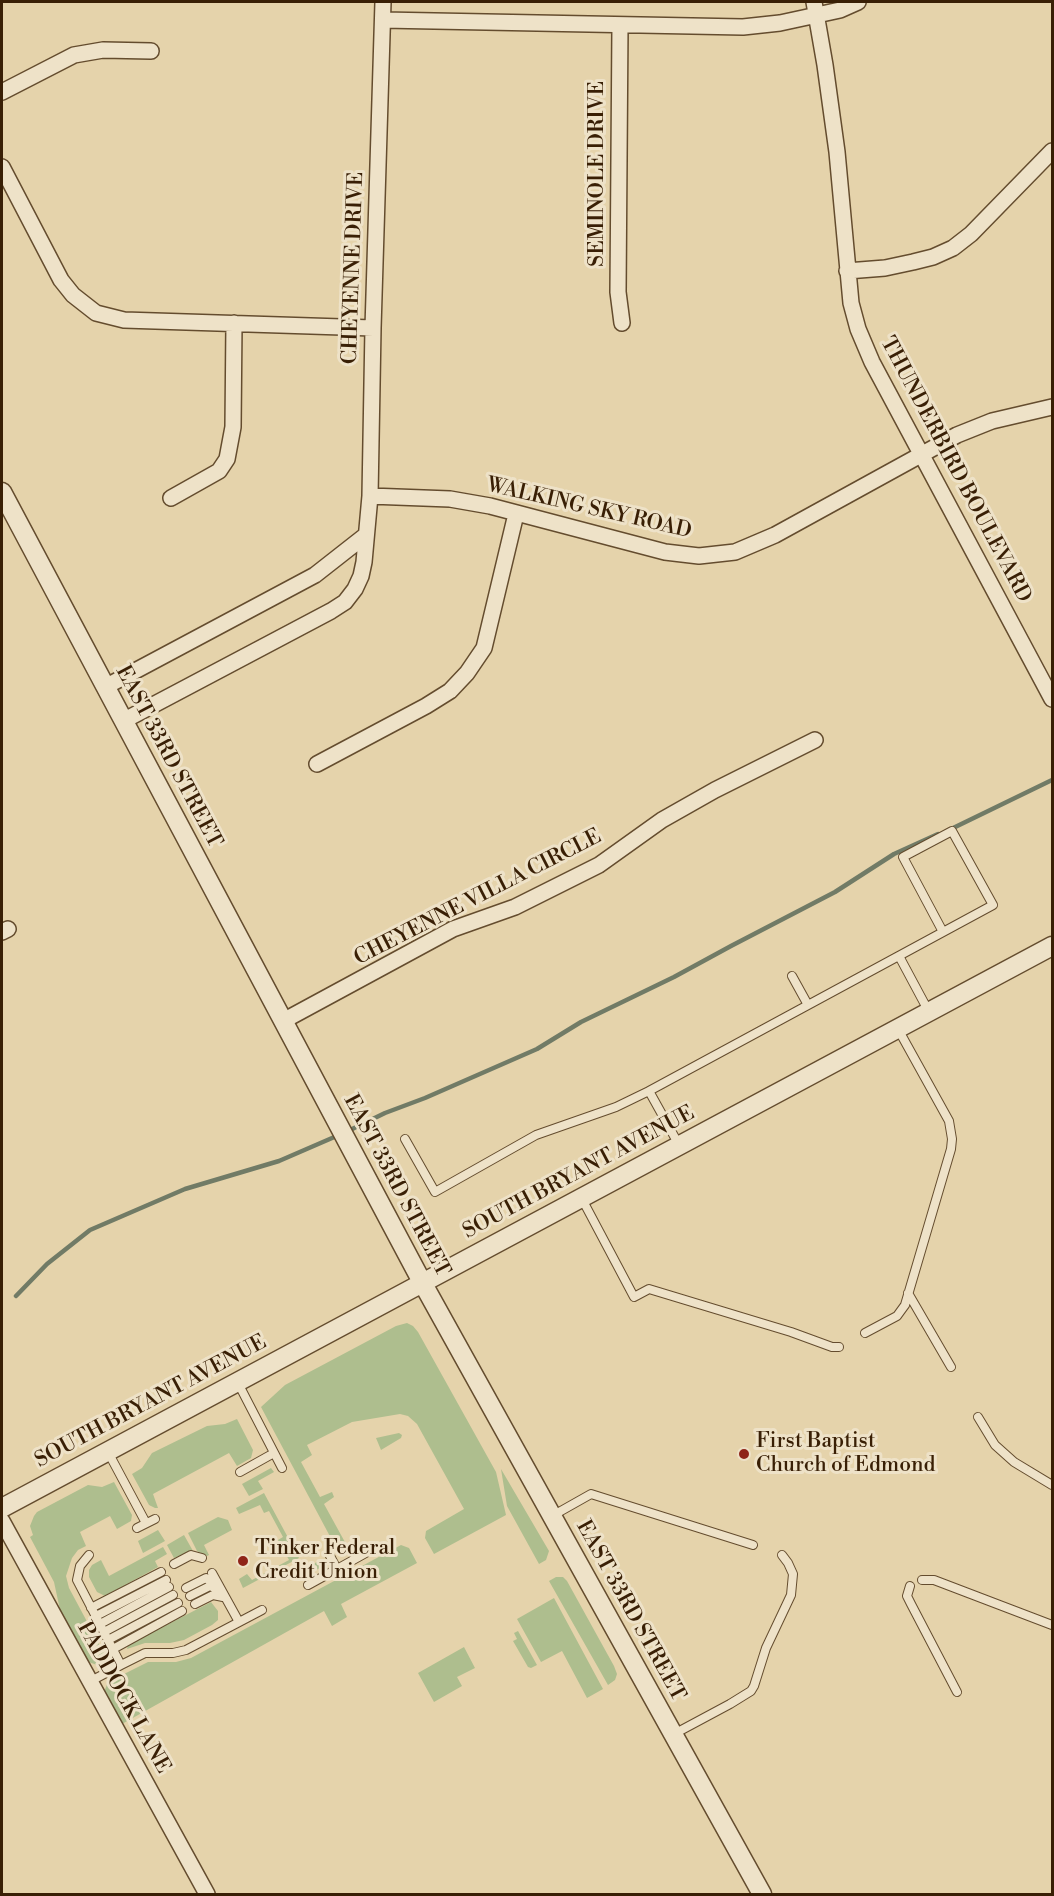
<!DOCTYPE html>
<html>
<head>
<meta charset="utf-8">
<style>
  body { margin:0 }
  #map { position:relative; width:1054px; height:1896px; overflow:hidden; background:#e5d3ab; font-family:"Libre Bodoni",serif }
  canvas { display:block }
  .frame { position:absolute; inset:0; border:3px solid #391f05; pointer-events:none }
</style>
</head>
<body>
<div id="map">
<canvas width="1054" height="1896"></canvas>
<div class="frame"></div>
</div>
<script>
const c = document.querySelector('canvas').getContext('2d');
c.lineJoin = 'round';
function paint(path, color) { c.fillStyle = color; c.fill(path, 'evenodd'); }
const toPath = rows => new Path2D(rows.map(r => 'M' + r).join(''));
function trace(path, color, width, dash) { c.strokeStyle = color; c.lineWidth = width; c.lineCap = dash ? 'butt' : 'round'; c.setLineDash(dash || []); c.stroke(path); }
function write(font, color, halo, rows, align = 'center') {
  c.font = font + ' "Libre Bodoni",serif'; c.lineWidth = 6; c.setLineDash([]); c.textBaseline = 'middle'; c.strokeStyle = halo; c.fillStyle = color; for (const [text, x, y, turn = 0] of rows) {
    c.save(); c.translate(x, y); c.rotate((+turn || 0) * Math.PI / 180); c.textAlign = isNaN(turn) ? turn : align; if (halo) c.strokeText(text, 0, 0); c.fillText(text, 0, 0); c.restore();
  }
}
paint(toPath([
  [407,1323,413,1326,418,1332,496,1472,506,1515,434,1554,425,1538,426,1531,464,1509,417,1424,408,1416,400,1414,352,1422,307,1445,312,1455,301,1462,320,1497,332,1492,334,1497,324,1504,346,1544,357,1539,361,1543,360,1546,341,1557,261,1407,285,1385,396,1326],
  [237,1419,253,1450,251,1458,237,1466,229,1453,153,1494,158,1508,155,1508,149,1505,132,1474,142,1468,152,1453,207,1426,225,1424],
  [399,1433,402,1435,401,1438,381,1450,376,1438],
  [271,1468,274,1472,258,1481,263,1489,249,1496,242,1484],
  [501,1469,549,1551,546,1560,539,1564,507,1506],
  [114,1482,132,1515,131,1521,117,1529,110,1516,80,1532,86,1546,78,1550,72,1558,66,1576,69,1588,106,1657,105,1661,97,1665,86,1661,62,1619,54,1582,30,1537,33,1535,30,1526,34,1516,37,1512,88,1485,102,1487],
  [264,1493,299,1558,243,1588,239,1579,247,1574,252,1580,289,1560,278,1540,283,1537,269,1511,264,1513,260,1505,239,1514,236,1508],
  [218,1517,228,1520,232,1530,204,1545,209,1555,207,1556,197,1551,188,1533],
  [158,1530,165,1541,143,1553,138,1541],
  [184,1535,193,1551,174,1558,167,1545],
  [401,1545,409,1548,417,1563,341,1604,347,1617,332,1626,324,1611,122,1724,104,1692,108,1682,148,1662,176,1662,191,1658],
  [163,1547,167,1554,155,1561,158,1567,105,1596,97,1592,89,1577,89,1570,92,1565,101,1560,109,1576],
  [320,1560,324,1566,306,1575,298,1563,301,1561,305,1569],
  [556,1577,563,1577,567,1581,614,1666,617,1674,615,1680,608,1685,549,1581],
  [554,1598,603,1689,587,1698,562,1651,541,1662,517,1619],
  [211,1602,218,1611,218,1620,212,1625,184,1640,170,1643,145,1643,127,1649,128,1645],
  [518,1631,537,1665,531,1668,528,1667,513,1641,517,1639,514,1633],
  [464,1647,475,1668,457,1677,462,1686,434,1702,418,1673]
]), '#aebe8e');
trace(toPath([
  [949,830,1052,780],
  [346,1132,385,1113,425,1098,537,1049,581,1022,674,977,731,946,835,892,894,854,938,834],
  [16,1296,47,1264,90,1230,185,1189,279,1161,339,1135]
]), '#717b66', 4.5);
const service = toPath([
  [899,956,929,1012],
  [792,976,808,1005],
  [649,1091,993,905,952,831,903,857,943,932],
  [405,1139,435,1192,536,1135,616,1107,649,1091,679,1145],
  [582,1199,634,1297,649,1289,791,1332,832,1347,839,1347],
  [908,1293,951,1367],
  [865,1333,897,1316,905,1305,951,1149,952,1139,949,1121,898,1029],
  [238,1383,282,1468],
  [978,1417,995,1445,1014,1462,1052,1485],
  [108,1452,146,1523],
  [240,1472,274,1453],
  [552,1516,591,1494,753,1545],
  [137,1528,155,1519],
  [89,1555,80,1566,77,1580,121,1665,145,1653,173,1653,186,1650,262,1610],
  [174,1564,191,1555,202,1558],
  [337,1569,373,1549],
  [212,1573,239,1622],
  [922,1580,934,1580,1052,1625],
  [308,1585,337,1569,329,1554],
  [910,1586,907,1596,911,1604,957,1692],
  [186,1588,206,1578,215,1586],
  [190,1596,210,1586,216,1589],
  [195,1604,213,1595,223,1597],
  [91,1608,161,1572],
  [96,1616,166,1580],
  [100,1624,169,1587],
  [104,1632,173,1595],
  [108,1640,178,1603],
  [113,1649,182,1611],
  [89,1682,121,1665],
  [674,1734,730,1704,751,1691,754,1686,766,1648,791,1595,793,1574,788,1563,782,1555]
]);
const minor = toPath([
  [814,2,825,65,837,152,851,303,858,329,872,362,1052,699],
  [383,20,743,27,780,23,840,10,858,2],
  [620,25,618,292,622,323],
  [2,92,74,55,103,50,151,51],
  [2,167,61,280,73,295,96,313,124,320,373,328],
  [847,271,885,268,913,262,933,257,953,248,971,234,1052,151],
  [370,496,450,499,490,506,665,552,699,556,735,552,775,535,957,435,992,421,1052,407],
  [171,498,219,471,227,459,233,427,234,323],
  [105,687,315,575,366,535],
  [123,721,331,611,345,602,355,589,361,576,364,562,370,496,373,328,383,2],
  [317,764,426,706,450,691,467,673,484,648,516,514],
  [2,932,8,929],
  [283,1021,453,929,515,907,599,865,662,820,715,790,815,740],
  [2,1521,207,1894]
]);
const tertiary = toPath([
  [2,492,422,1282,762,1894],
  [2,1508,1052,946]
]);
trace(service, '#644c2e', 10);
trace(minor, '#644c2e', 18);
trace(tertiary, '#644c2e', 21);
trace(service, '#eee2c8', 8);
trace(minor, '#eee2c8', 15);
trace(tertiary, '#eee2c8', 18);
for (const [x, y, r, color] of [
  [744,1454,6,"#8f2418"],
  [243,1561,6,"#8f2418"]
]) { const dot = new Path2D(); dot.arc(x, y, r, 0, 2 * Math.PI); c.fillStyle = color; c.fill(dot); trace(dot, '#eee2c8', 2); }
write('21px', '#391f05', '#eee2c8', [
  ["SEMINOLE DRIVE",598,174,-90],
  ["CHEYENNE DRIVE",354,268,-88],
  ["THUNDERBIRD BOULEVARD",955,470,62],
  ["WALKING SKY ROAD",589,509,13],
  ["EAST 33RD STREET",168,757,62],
  ["CHEYENNE VILLA CIRCLE",478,898,-27],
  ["SOUTH BRYANT AVENUE",579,1173,-28],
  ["EAST 33RD STREET",396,1186,62],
  ["SOUTH BRYANT AVENUE",151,1402,-28],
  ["EAST 33RD STREET",630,1611,61],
  ["PADDOCK LANE",123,1698,61]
]);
write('21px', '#391f05', '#eee2c8', [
  ["First Baptist",756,1442],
  ["Church of Edmond",756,1466],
  ["Tinker Federal",255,1549],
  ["Credit Union",255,1573]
], 'left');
</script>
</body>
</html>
